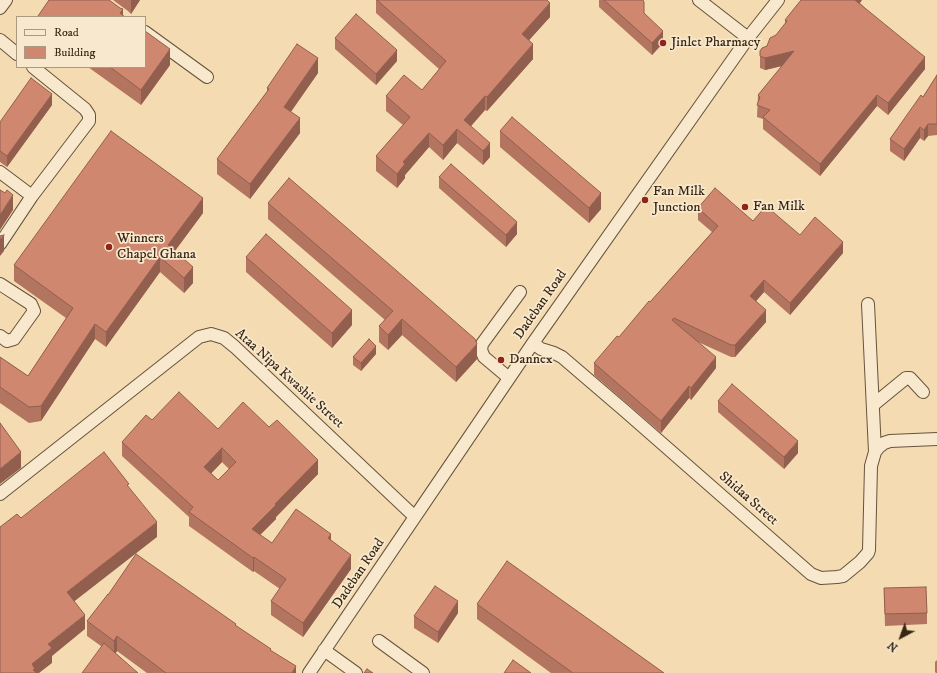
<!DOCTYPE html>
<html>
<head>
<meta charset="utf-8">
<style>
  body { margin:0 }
  #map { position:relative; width:937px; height:673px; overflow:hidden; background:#f4dbb2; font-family:"IM FELL DW Pica",serif }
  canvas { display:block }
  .legend { position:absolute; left:16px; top:16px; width:130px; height:52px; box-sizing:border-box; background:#f8e8cd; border:1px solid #ab9a83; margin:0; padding:5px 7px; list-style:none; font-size:12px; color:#372614 }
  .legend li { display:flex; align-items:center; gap:8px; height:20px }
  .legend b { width:20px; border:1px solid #ab9a83 }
  .north { position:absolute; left:881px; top:617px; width:40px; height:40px; -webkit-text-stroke:3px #f8e8cd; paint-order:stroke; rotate:221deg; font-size:11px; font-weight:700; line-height:16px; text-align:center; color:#372614 }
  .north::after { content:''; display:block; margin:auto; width:14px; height:18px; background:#372614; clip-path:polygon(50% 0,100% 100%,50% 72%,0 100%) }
</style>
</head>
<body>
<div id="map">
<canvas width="937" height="673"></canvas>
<ul class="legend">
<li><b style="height:5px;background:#f8e8cd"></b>Road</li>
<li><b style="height:11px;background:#d08770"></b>Building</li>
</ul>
<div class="north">N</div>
</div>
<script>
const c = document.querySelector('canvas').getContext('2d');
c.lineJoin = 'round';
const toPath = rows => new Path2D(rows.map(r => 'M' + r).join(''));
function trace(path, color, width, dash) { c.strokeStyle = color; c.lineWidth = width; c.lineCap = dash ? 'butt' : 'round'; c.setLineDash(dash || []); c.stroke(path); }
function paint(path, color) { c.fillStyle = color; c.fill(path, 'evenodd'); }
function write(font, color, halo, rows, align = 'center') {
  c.font = font + ' "IM FELL DW Pica",serif'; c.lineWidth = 3.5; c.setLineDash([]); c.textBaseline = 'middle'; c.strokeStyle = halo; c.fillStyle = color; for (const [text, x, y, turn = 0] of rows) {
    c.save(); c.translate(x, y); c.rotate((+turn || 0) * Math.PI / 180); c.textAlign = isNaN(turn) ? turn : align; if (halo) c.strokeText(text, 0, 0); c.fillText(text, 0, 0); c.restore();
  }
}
const minor = toPath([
  [699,0,748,38],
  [0,8,6,0],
  [145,32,207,77],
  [0,40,17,54],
  [0,172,32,196],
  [0,244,32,196,89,121,89,115,85,109,33,67],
  [0,284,31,304,34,311,14,339,7,341,0,336],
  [868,304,875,452],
  [533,343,541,349,554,353,562,357,625,411,811,574,821,578,837,577,843,576,860,562,868,553,869,550,871,466,875,452,879,447,884,443,890,441,937,439],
  [509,378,484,357,481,350,482,344,520,292],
  [873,405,906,378,910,378,923,392],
  [0,494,199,337,211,334,224,338,235,347,415,517],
  [379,641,423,673],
  [324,650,356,673],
  [309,673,533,343,748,38,778,0]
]);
trace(minor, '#66533c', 14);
trace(minor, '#f8e8cd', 12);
paint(toPath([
  [113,0,140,0,131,14,128,11],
  [376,0,547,0,550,17,529,40,533,59,487,111,485,110,471,126,490,157,483,165,457,143,443,160,429,147,405,175,405,178,397,188,376,171,376,156,403,125,386,111,386,96,422,90,439,69,376,13],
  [599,0,643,0,644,13,663,43,652,55,599,7],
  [862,0,860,3,925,69,888,115,877,106,820,176,763,129,763,119,757,117,758,95,782,66,765,70,760,68,760,51,767,46,785,24,785,20],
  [335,38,397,61,376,85,335,49],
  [170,65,141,105,88,67,145,67],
  [318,73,291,112,300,133,250,199,217,174,217,159,267,92,267,88],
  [937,75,937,135,928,136,924,141,920,138,904,161,890,151,890,139,923,97],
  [52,105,7,167,0,162,0,122],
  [500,131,601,209,589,223,500,147],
  [439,177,517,234,506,247,439,188],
  [268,203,477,359,456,382,402,335,388,350,379,342,379,326,385,320,268,219],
  [698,208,753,221,800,235,843,253,790,315,764,292,756,301,766,322,735,357,731,357,698,342,716,368,691,400,689,398,661,433,594,375,594,363,619,337,712,232,698,220],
  [203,213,175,251,193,283,184,293,160,272,106,347,95,339,41,421,29,423,0,403,0,357,28,376,66,318,14,281,14,265],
  [246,257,352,325,332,348,246,272],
  [376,354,361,371,353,365,353,357],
  [718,401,798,453,784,469,718,412],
  [152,420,218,429,318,474,276,517,276,519,260,535,272,543,331,541,351,569,303,637,271,615,271,601,280,589,254,571,253,572,189,526,189,517,122,456,122,442],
  [222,462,229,469,218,480,211,473],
  [884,588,927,613,927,624,885,626],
  [477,604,664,673,551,673,477,619],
  [458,613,438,643,414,628,414,616],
  [87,621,236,626,271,651,296,673,147,673,117,651,115,654,101,646,87,636],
  [937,660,937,673,936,673,935,672,935,662]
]), '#b37460');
paint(toPath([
  [131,0,140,0,131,14],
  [854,0,862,0,854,10],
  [550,3,550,17,522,48,522,34],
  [123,9,123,17,120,13],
  [663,31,663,43,652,55,652,43],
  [533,44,533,59,487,111,487,97],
  [170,49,170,65,141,105,141,90],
  [397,50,397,61,376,85,376,74],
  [794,51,794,63,765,70,765,58],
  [925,57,925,69,888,115,888,103],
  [318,58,318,73,284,121,284,107],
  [52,94,52,105,7,167,7,156],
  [877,95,877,106,820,176,820,164],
  [485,96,485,110,464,134,464,120],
  [300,118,300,133,250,199,250,184],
  [928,124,928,136,924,141,924,130],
  [920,127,920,138,904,161,904,149],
  [457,129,457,143,443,160,443,145],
  [429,133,429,147,405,175,405,178,397,188,397,174,403,162],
  [490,143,490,157,483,165,483,151],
  [601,193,601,209,589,223,589,208],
  [13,195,13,210,0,230,0,215],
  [203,198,203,213,168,260,168,245],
  [517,222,517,234,506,247,506,235],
  [4,235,4,251,0,256,0,240],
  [843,242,843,253,790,315,790,303],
  [160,257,160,272,106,347,106,332],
  [193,267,193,283,184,293,184,278],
  [764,280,764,292,750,308,750,296],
  [352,310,352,325,332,348,332,333],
  [766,310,766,322,735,357,735,345],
  [402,319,402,335,388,350,388,335],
  [95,324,95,339,41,421,41,406],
  [477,344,477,359,456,382,456,367],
  [376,346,376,354,361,371,361,363],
  [716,357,716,368,691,400,691,388],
  [689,386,689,398,661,433,661,421],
  [798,441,798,453,784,469,784,457],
  [222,448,222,462,204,481,204,467],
  [21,452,21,468,0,484,0,469],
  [318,460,318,474,276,517,276,519,252,543,252,529,275,504],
  [157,522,157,537,67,607,67,592],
  [331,534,331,548,328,538],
  [351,555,351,569,303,637,303,623],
  [254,557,254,571,253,572,253,558],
  [458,601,458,613,438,643,438,632],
  [85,615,85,629,52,656,52,663,39,673,32,673,32,664,48,644],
  [117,636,117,651,114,656,114,641],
  [296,666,296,673,292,673]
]), '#925e4e');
const building = toPath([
  [49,0,109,0,120,8,123,9,120,13,125,17,40,17,38,16,49,0],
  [377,0,547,0,550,3,522,34,533,44,487,97,485,96,464,120,490,143,483,151,457,129,443,145,429,133,403,162,405,164,397,174,376,156,410,117,386,96,404,75,422,90,446,61,377,0],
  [604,0,643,0,644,2,644,13,663,31,652,43,604,0],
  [801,0,855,0,925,57,888,103,877,95,820,164,763,117,770,110,757,105,760,97,758,95,794,51,765,58,760,56,760,51,762,48,767,46,770,38,776,35,787,21,785,20,801,0],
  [356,14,397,50,376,74,335,38,356,14],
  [145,31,170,49,141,90,110,67,145,67,145,31],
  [297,44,318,58,284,107,300,118,250,184,217,159,269,89,267,88,297,44],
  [937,75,937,124,928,124,924,130,920,127,904,149,890,139,921,95,923,97,937,75],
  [31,78,52,94,7,156,0,151,0,122,31,78],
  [512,117,601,193,589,208,500,131,512,117],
  [111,131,203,198,168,245,193,267,184,278,160,257,106,332,95,324,41,406,29,407,0,387,0,357,28,376,73,308,14,265,111,131],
  [451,164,517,222,506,235,439,177,451,164],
  [289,178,390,265,475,339,477,344,456,367,402,319,388,335,379,326,393,311,268,203,289,178],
  [715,188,753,221,766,206,800,235,815,217,843,242,790,303,764,280,750,296,766,310,735,345,731,345,674,318,672,320,716,357,691,388,689,386,661,421,594,363,617,336,619,337,649,301,650,302,718,226,698,208,715,188],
  [0,190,5,193,7,190,13,195,0,215,0,190],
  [266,234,352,310,332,333,246,257,266,234],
  [4,235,0,240,0,236,4,235],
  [369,339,376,346,361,363,353,357,369,339],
  [732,384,798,441,784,457,718,401,732,384],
  [179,392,218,429,243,402,269,427,277,420,318,460,275,504,276,505,252,529,272,543,296,509,331,534,328,538,351,555,303,623,271,601,286,579,254,557,253,558,189,512,193,507,122,442,146,415,152,420,179,392],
  [222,448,236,462,218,480,204,467,222,448],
  [0,423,21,452,0,469,0,423],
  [104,452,129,484,127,485,157,522,67,592,85,615,48,644,52,648,32,664,35,669,33,670,37,673,0,673,0,527,17,514,21,518,104,452],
  [136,554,236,624,235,625,271,649,270,650,296,666,292,673,166,673,117,636,114,641,87,621,108,594,108,595,136,554],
  [507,561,664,673,573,673,477,604,507,561],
  [435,586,458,601,438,632,414,616,435,586],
  [926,587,927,613,885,614,884,588,926,587],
  [104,643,138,673,82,673,104,643],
  [513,660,531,673,504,673,513,660],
  [367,669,373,673,364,673,367,669]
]);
paint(building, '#d08770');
trace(building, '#925e4e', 1);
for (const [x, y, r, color] of [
  [663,43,4,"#8f2418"],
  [645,200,4,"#8f2418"],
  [745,207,4,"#8f2418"],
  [109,247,4,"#8f2418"],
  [501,360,4,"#8f2418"]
]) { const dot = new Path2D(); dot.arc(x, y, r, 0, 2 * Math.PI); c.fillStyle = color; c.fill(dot); trace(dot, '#f8e8cd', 1.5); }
write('14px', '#372614', '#f8e8cd', [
  ["Jinlet Pharmacy",671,43],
  ["Fan Milk",653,192],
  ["Junction",653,208],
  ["Fan Milk",753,207],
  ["Winners",117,239],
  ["Chapel Ghana",117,255],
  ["Dannex",509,360]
], 'left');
write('14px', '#372614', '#f8e8cd', [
  ["Dadeban Road",541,305,-55],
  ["Ataa Nipa Kwashie Street",289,379,42],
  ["Shidaa Street",748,499,41],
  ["Dadeban Road",359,574,-56]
]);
</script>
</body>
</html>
